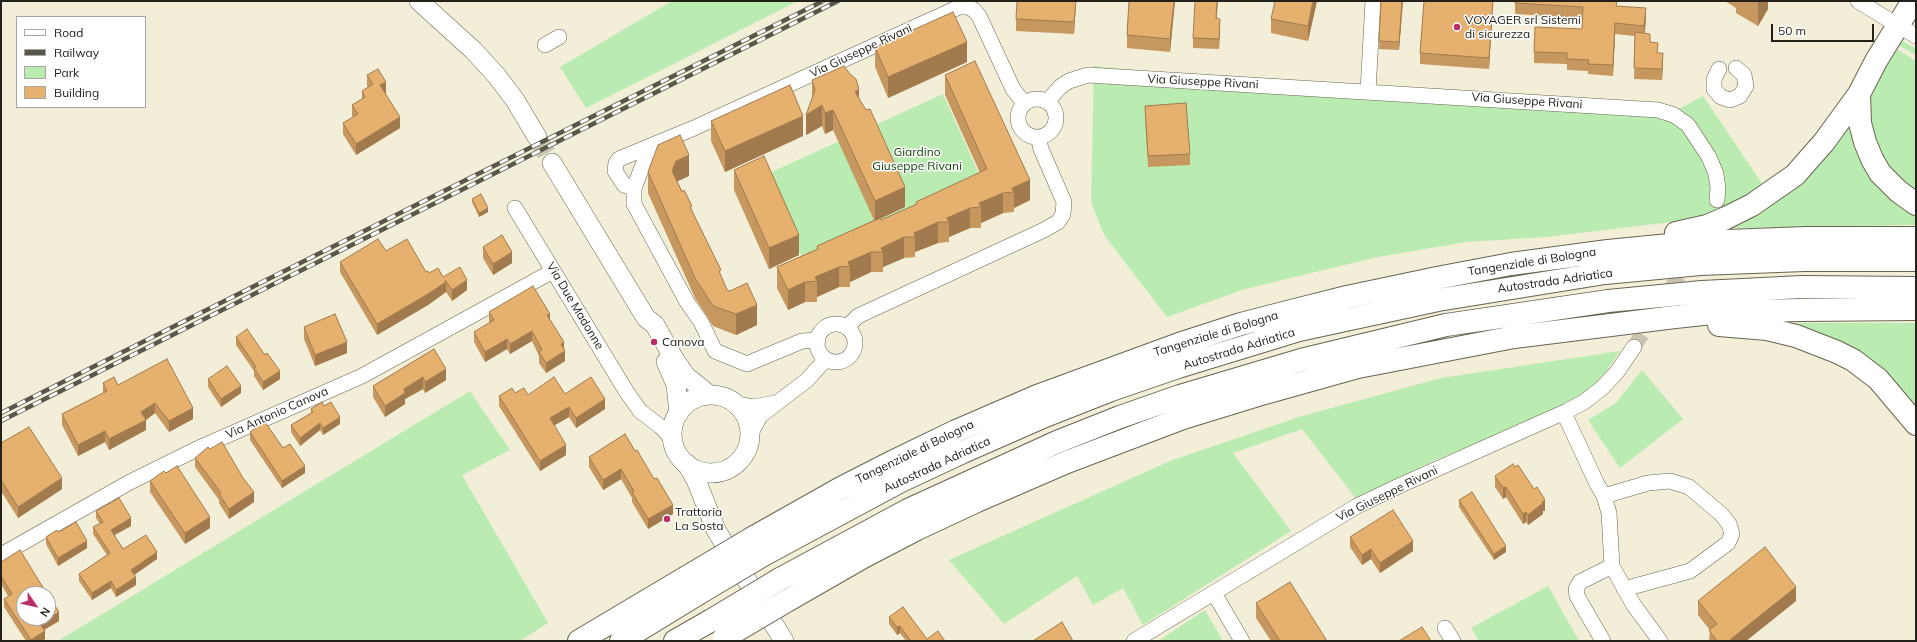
<!DOCTYPE html>
<html>
<head>
<meta charset="utf-8">
<style>
  body { margin:0 }
  #map { position:relative; width:1917px; height:642px; overflow:hidden; background:#f3eed7; font-family:Mulish,sans-serif }
  canvas { display:block }
  .frame { position:absolute; inset:0; border:2px solid #232119; pointer-events:none }
  .legend { position:absolute; left:16px; top:16px; width:130px; height:92px; box-sizing:border-box; background:#fff; border:1px solid #a7a6a3; margin:0; padding:5px 7px; list-style:none; font-size:12px; color:#232119 }
  .legend li { display:flex; align-items:center; gap:8px; height:20px }
  .legend b { width:20px; border:1px solid #a7a6a3 }
  .north { position:absolute; left:16px; top:586px; width:40px; height:40px; box-sizing:border-box; background:#fff; border:1px solid #a7a6a3; border-radius:50%; rotate:124deg; font-size:11px; font-weight:700; line-height:16px; text-align:center; color:#232119 }
  .north::after { content:''; display:block; margin:auto; width:14px; height:18px; background:#ba2f67; clip-path:polygon(50% 0,100% 100%,50% 72%,0 100%) }
  .scale { position:absolute; left:1771px; top:24px; width:103px; height:18px; box-sizing:border-box; border:2px solid #232119; border-top:0; padding-left:5px; font-size:12px; line-height:14px; white-space:nowrap; color:#232119; -webkit-text-stroke:3px #fff; paint-order:stroke }
</style>
</head>
<body>
<div id="map">
<canvas width="1917" height="642"></canvas>
<div class="frame"></div>
<ul class="legend">
<li><b style="height:5px;background:#fff"></b>Road</li>
<li><b style="height:5px;background:#59564a"></b>Railway</li>
<li><b style="height:11px;background:#baecb2"></b>Park</li>
<li><b style="height:11px;background:#e6b06f"></b>Building</li>
</ul>
<div class="north">N</div>
<div class="scale">50 m</div>
</div>
<script>
const c = document.querySelector('canvas').getContext('2d');
c.lineJoin = 'round';
function paint(path, color) { c.fillStyle = color; c.fill(path, 'evenodd'); }
const toPath = rows => new Path2D(rows.map(r => 'M' + r).join(''));
function trace(path, color, width, dash) { c.strokeStyle = color; c.lineWidth = width; c.lineCap = dash ? 'butt' : 'round'; c.setLineDash(dash || []); c.stroke(path); }
function write(font, color, halo, rows, align = 'center') {
  c.font = font + ' Mulish,sans-serif'; c.lineWidth = 3; c.setLineDash([]); c.textBaseline = 'middle'; c.strokeStyle = halo; c.fillStyle = color; for (const [text, x, y, turn = 0] of rows) {
    c.save(); c.translate(x, y); c.rotate((+turn || 0) * Math.PI / 180); c.textAlign = isNaN(turn) ? turn : align; if (halo) c.strokeText(text, 0, 0); c.fillText(text, 0, 0); c.restore();
  }
}
paint(toPath([
  [672,1,798,1,586,108,560,67],
  [1901,40,1916,49,1916,55,1898,45],
  [1895,48,1916,61,1916,193,1901,186,1871,144,1869,101,1874,85],
  [1094,66,1453,102,1668,115,1703,96,1763,185,1721,210,1680,221,1547,237,1466,242,1378,257,1245,289,1167,317,1104,235,1091,202],
  [943,94,983,183,804,262,765,175],
  [1848,120,1916,212,1916,225,1730,228],
  [1802,323,1916,323,1916,412,1788,324],
  [1620,351,1594,389,1574,403,1433,461,1357,500,1302,429,1233,453,1291,531,1143,625,1123,588,1093,605,1077,576,1004,624,949,560,1170,461,1299,417,1441,378],
  [1642,370,1683,419,1620,468,1588,420,1616,403],
  [470,391,510,450,462,475,548,623,520,641,58,641],
  [1548,586,1579,641,1479,641,1471,628],
  [1205,610,1223,641,1158,641]
]), '#baecb2');
trace(toPath([
  [1634,347,1689,260]
]), '#c9c5b1', 15, [15, 8]);
trace(toPath([
  [537,137,552,163]
]), '#c9c5b1', 19, [19, 10]);
const minor = toPath([
  [1858,1,1889,20],
  [1906,30,1916,36],
  [545,45,559,37],
  [1719,69,1714,79,1714,89,1721,97,1730,100,1740,96,1746,86,1744,75,1736,68],
  [1368,91,1373,1],
  '1018 118a19 19 0 1 1 38 0a19 19 0 1 1-38 0Z',
  [1047,102,1060,87,1069,81,1088,75,1658,110,1674,115,1688,125,1709,157,1716,174,1718,188,1717,200],
  [653,146,646,157,634,188,634,204,687,302,701,322,715,351,747,364,802,341,818,340],
  [634,188,624,185,615,171,616,163,619,159,694,128,959,7,968,7,974,10,979,16,1013,89,1024,103],
  [515,208,626,391,640,411,661,427,673,440],
  '817 343a19 19 0 1 1 38 0a19 19 0 1 1-38 0Z',
  [847,327,858,316,1044,230,1058,222,1063,214,1064,202,1041,149,1038,137],
  [736,404,753,407,775,403],
  [1564,413,1597,484,1604,496,1609,513,1612,566,1633,604,1660,641],
  [750,435,760,416,807,380,826,359],
  [1604,496,1648,483,1670,481,1689,487,1721,514,1729,524,1732,534,1728,543,1690,571,1624,589],
  [1,555,130,482,201,447,362,376,553,271],
  [1214,593,1242,641],
  [1445,628,1453,641],
  [1134,641,1357,506,1401,485,1567,411,1584,402,1602,388,1617,372,1634,347],
  [1603,641,1577,596,1576,589,1580,582,1612,566]
]);
const major = toPath([
  [419,1,473,50,496,75,515,100,537,137],
  [552,163,646,318,655,325,674,359,686,376,708,394],
  [666,362,676,385,679,413],
  '672 434a39 39 0 1 1 78 0a39 39 0 1 1-78 0Z',
  [687,464,696,480,716,530,784,641]
]);
const highway = toPath([
  [1859,94,1860,123,1865,142,1872,159,1880,173,1898,191,1916,204],
  [1676,233,1707,226,1726,218,1752,205,1795,175,1824,142,1859,94,1876,61,1913,1],
  [1719,325,1767,329,1796,336,1837,352,1853,360,1878,379,1916,424],
  [754,537,841,488,892,462,956,431,1037,396,1179,344,1241,324,1295,310,1347,297,1437,278,1511,264,1608,251,1700,242,1806,238,1916,238],
  [765,554,899,482,963,452,1045,416,1111,390,1178,367,1299,330,1438,300,1605,273,1700,264,1804,260,1916,260],
  [780,579,908,510,1057,442,1120,417,1180,396,1301,360,1446,325,1608,301,1702,292,1802,287,1916,288],
  [790,599,865,556,917,529,977,501,1067,462,1183,418,1258,395,1358,367,1514,337,1675,317,1722,312,1800,310,1916,309],
  [579,641,685,578],
  [621,641,696,595],
  [675,641,710,621]
]);
trace(minor, '#696450', 16);
trace(major, '#696450', 20);
trace(highway, '#696450', 24);
trace(minor, '#fff', 15);
trace(major, '#fff', 19);
trace(highway, '#fff', 22);
const rail = toPath([
  [1,413,823,1],
  [1,421,838,1]
]);
trace(rail, '#59564a', 4.5);
trace(rail, '#fff', 3, [9]);
const highwayBridge = toPath([
  [685,578,754,537],
  [696,595,765,554],
  [710,621,780,579],
  [724,638,790,599]
]);
trace(highwayBridge, '#696450', 24, []);
trace(highwayBridge, '#fff', 22);
paint(toPath([
  [1076,1,1074,34,1016,31,1016,19],
  [1078,1,1093,1,1093,2],
  [1129,1,1175,1,1170,52,1127,48,1127,35],
  [1317,1,1308,41,1271,33,1271,19],
  [1381,1,1403,1,1399,50,1379,49],
  [1493,1,1489,69,1420,64,1420,53],
  [1515,1,1617,6,1646,19,1645,33,1650,43,1658,53,1663,64,1662,80,1634,79,1635,36,1615,34,1613,76,1588,74,1588,71,1567,70,1567,64,1534,63,1534,52,1582,29,1582,18,1515,14],
  [1725,1,1768,1,1768,9,1758,26,1736,13,1736,8],
  [1216,18,1220,29,1219,49,1193,48,1193,38],
  [875,47,967,62,888,98,875,67],
  [367,75,386,93,385,93,400,128,356,155,343,134,343,123,353,117,352,116,352,105,362,99,362,91,368,87,367,86],
  [945,75,1030,200,1014,208,1014,212,1003,213,981,223,981,228,970,228,949,237,949,242,938,243,915,252,915,257,904,258,883,267,883,272,871,272,850,282,850,287,839,287,817,297,817,302,805,302,788,310,777,288,777,267,817,249,817,246,874,220,833,130,825,134,822,126,806,135,812,99,812,80,859,98,905,207,880,219,881,220,916,205,916,202,980,173,945,95],
  [1145,106,1190,154,1190,165,1148,167,1145,117],
  [711,121,803,136,725,172,711,141],
  [734,170,799,255,769,269,734,190],
  [648,172,689,176,677,181,692,210,727,290,757,325,736,335,713,326,695,298,648,193],
  [472,199,488,212,479,217,472,202],
  [483,247,512,263,493,275,483,258],
  [386,251,426,272,443,277,467,290,452,301,446,292,428,305,377,335,340,272,340,262],
  [489,312,550,319,564,348,565,361,546,373,539,363,539,356,532,341,510,354,507,349,485,362,474,342,474,332,489,323],
  [304,327,347,353,315,366,304,339],
  [236,337,280,379,263,390,254,376,254,371,236,345],
  [434,349,446,380,425,393,423,389,405,399,405,404,385,417,373,397,373,386],
  [208,379,241,393,221,407,208,387],
  [103,383,118,385,193,419,169,432,155,413,146,420,146,430,109,450,105,442,78,456,62,425,62,414,103,393],
  [515,393,528,395,605,409,576,428,569,417,554,425,566,455,540,471,499,406,499,396],
  [324,406,340,424,323,435,320,430,300,446,291,432,291,425,311,413,311,409],
  [250,432,283,448,305,473,282,488,250,440],
  [625,434,673,514,648,529,632,502,632,498,621,479,603,490,589,467,589,457],
  [1,443,62,489,18,518,1,491],
  [195,458,254,502,229,519,219,503,219,500,195,467],
  [1495,476,1545,511,1543,511,1543,514,1528,525,1526,522,1523,524,1506,497,1503,499,1495,487],
  [150,481,210,528,185,544,150,492],
  [1459,500,1506,552,1494,560,1459,507],
  [96,511,131,526,114,535,123,549,157,559,134,575,136,585,116,597,111,588,92,600,79,581,79,574,107,555,93,534,93,527,100,524,96,518],
  [59,532,87,548,58,566,46,544,46,537],
  [1350,537,1413,551,1380,573,1371,559,1362,565,1350,547],
  [1,562,59,621,44,630,45,639,43,641,26,641,4,607,4,599,8,596,1,584],
  [1698,601,1796,601,1746,641,1709,641,1710,630,1698,615],
  [1256,603,1327,641,1271,641,1256,618],
  [889,617,927,639,945,641,906,641,900,633,897,635,889,624]
]), '#c6975f');
paint(toPath([
  [1076,1,1074,34,1074,22],
  [1174,1,1175,1,1170,52,1170,39],
  [1217,1,1218,1,1216,29,1216,18],
  [1313,1,1317,1,1308,41,1308,26],
  [1402,1,1403,1,1399,50,1399,42],
  [1493,1,1489,69,1489,58],
  [1758,1,1768,1,1768,9,1758,26],
  [1646,8,1646,19,1644,36,1644,26],
  [1220,19,1220,29,1219,49,1219,39],
  [1615,23,1615,34,1613,76,1613,65],
  [967,42,967,62,888,98,888,77],
  [1663,53,1663,64,1662,80,1662,69],
  [386,82,386,93,380,96,380,85],
  [859,89,859,109,855,92],
  [822,105,822,126,806,135,806,115],
  [833,110,833,130,825,134,825,113],
  [803,116,803,136,725,172,725,151],
  [400,117,400,128,356,155,356,144],
  [689,155,689,176,676,182,672,171,676,161],
  [1030,180,1030,200,1014,208,1014,192,1012,188],
  [905,187,905,207,875,221,875,201],
  [1003,193,1003,213,981,223,981,207,979,203],
  [488,208,488,212,479,217,479,213],
  [970,208,970,228,949,237,949,222,947,218],
  [938,222,938,243,915,252,915,237,914,233],
  [799,235,799,255,769,269,769,248],
  [904,237,904,258,883,267,883,252,881,248],
  [512,252,512,263,493,275,493,264],
  [871,252,871,272,850,282,850,266,848,262],
  [839,267,839,287,817,297,817,281,815,277],
  [467,280,467,290,452,301,452,290],
  [446,282,446,292,428,305,377,335,377,324],
  [805,282,805,302,788,310,788,290],
  [757,305,757,325,736,335,736,314],
  [550,314,550,324,547,315],
  [532,331,532,341,510,354,510,344],
  [507,339,507,349,485,362,485,352],
  [347,342,347,353,315,366,315,355],
  [564,342,564,351,565,351,565,361,546,373,546,363,561,344],
  [446,369,446,380,425,393,425,382],
  [280,371,280,379,263,390,263,382],
  [423,377,423,389,405,399,405,404,385,417,385,406,404,389],
  [241,386,241,393,221,407,221,399],
  [605,399,605,409,576,428,576,418],
  [155,403,155,413,146,420,146,430,109,450,109,439,141,412],
  [569,407,569,417,550,428,550,418],
  [193,408,193,419,169,432,169,421],
  [340,417,340,424,323,435,323,428],
  [320,423,320,430,300,446,300,438],
  [105,431,105,442,78,456,78,445],
  [566,445,566,455,540,471,540,461],
  [305,466,305,473,282,488,282,481],
  [621,469,621,479,603,490,603,480],
  [62,478,62,489,18,518,18,507],
  [1506,487,1506,497,1503,499,1503,488],
  [254,492,254,502,229,519,229,509],
  [1545,500,1545,511,1543,511,1543,514,1528,525,1528,515],
  [673,505,673,514,648,529,648,519],
  [1526,512,1526,522,1523,524,1523,514],
  [210,517,210,528,185,544,185,533],
  [131,518,131,526,111,537,111,530],
  [87,541,87,548,58,566,58,558],
  [1413,541,1413,551,1380,573,1380,563],
  [1506,546,1506,552,1494,560,1494,554],
  [1371,549,1371,559,1362,565,1362,555],
  [157,552,157,559,131,577,131,570],
  [136,577,136,585,116,597,116,590],
  [111,581,111,588,92,600,92,593],
  [1796,587,1796,601,1746,641,1731,641,1731,639],
  [59,612,59,621,40,632,40,624],
  [900,626,900,633,897,635,897,627],
  [45,631,45,639,43,641,31,641,31,640]
]), '#a17b4e');
const building = toPath([
  [1017,1,1076,1,1074,22,1016,19,1017,1],
  [1129,1,1174,1,1170,39,1127,35,1129,1],
  [1195,1,1217,1,1216,18,1220,19,1219,39,1193,38,1195,1],
  [1275,1,1313,1,1308,26,1271,19,1275,1],
  [1381,1,1402,1,1399,42,1379,41,1381,1],
  [1424,1,1493,1,1489,58,1420,53,1424,1],
  [1515,1,1617,1,1616,6,1646,8,1644,26,1615,23,1613,65,1588,64,1589,60,1567,59,1567,53,1534,52,1535,27,1582,29,1583,7,1515,3,1515,1],
  [953,12,967,42,888,77,875,47,953,12],
  [1635,32,1650,34,1650,42,1658,43,1657,53,1663,53,1662,69,1634,68,1635,32],
  [975,61,1030,180,1012,188,1014,192,1003,193,979,203,981,207,970,208,947,218,949,222,938,222,914,233,915,237,904,237,881,248,883,252,871,252,848,262,850,266,839,267,815,277,817,281,805,282,788,290,777,267,818,249,817,246,880,218,881,220,917,204,916,202,987,169,945,75,975,61],
  [844,66,850,74,856,79,859,89,855,92,866,110,870,109,905,187,875,201,833,110,825,113,822,105,806,115,815,90,812,80,844,66],
  [378,69,386,82,380,85,400,117,356,144,343,123,358,114,352,105,365,97,362,91,373,84,367,75,378,69],
  [790,85,803,116,725,151,711,121,790,85],
  [1186,103,1190,154,1148,156,1145,106,1186,103],
  [680,135,689,155,676,161,672,171,682,192,684,190,692,206,690,207,721,270,719,271,727,290,730,291,747,283,757,305,736,314,713,306,695,278,648,172,658,145,680,135],
  [764,156,799,235,769,248,734,170,764,156],
  [481,194,488,208,479,213,472,199,481,194],
  [502,235,512,252,493,264,483,247,502,235],
  [378,239,386,251,407,239,426,272,428,271,429,273,438,268,443,277,460,267,467,280,452,290,445,280,446,282,428,294,377,324,340,262,378,239],
  [533,286,550,314,547,315,564,342,561,344,565,351,546,363,539,352,542,350,532,331,510,344,507,339,485,352,474,332,494,320,489,312,533,286],
  [335,314,347,342,315,355,304,327,335,314],
  [247,329,265,355,267,353,280,371,263,382,254,368,256,367,236,337,247,329],
  [434,349,446,369,425,382,423,377,404,389,405,393,385,406,373,386,434,349],
  [167,359,193,408,169,421,155,403,141,412,146,420,109,439,105,431,78,445,62,414,107,391,103,383,114,377,118,385,167,359],
  [227,366,241,386,221,399,208,379,227,366],
  [554,377,565,394,591,377,605,399,576,418,569,407,550,418,566,445,540,461,499,396,512,388,515,393,524,388,528,395,554,377],
  [322,402,324,406,331,402,340,417,323,428,320,423,300,438,291,425,313,412,311,409,322,402],
  [265,422,283,448,290,444,305,466,282,481,250,432,265,422],
  [29,427,62,478,18,507,1,480,1,443,29,427],
  [625,434,635,451,637,450,654,479,657,478,673,505,648,519,632,492,634,491,621,469,603,480,589,457,625,434],
  [222,442,243,478,254,492,229,509,219,494,221,493,195,458,208,447,210,449,222,442],
  [1513,464,1515,467,1518,465,1534,489,1537,487,1545,500,1542,502,1543,503,1528,515,1526,512,1523,514,1506,487,1503,488,1495,476,1513,464],
  [177,466,210,517,185,533,150,481,164,471,166,473,177,466],
  [1472,492,1506,546,1494,554,1459,500,1472,492],
  [119,498,131,518,111,530,123,549,146,535,157,552,131,570,136,577,116,590,111,581,92,593,79,574,110,553,93,527,103,522,96,511,119,498],
  [1393,510,1413,541,1380,563,1371,549,1362,555,1350,537,1393,510],
  [76,522,87,541,58,558,46,537,57,530,59,532,76,522],
  [1765,547,1796,587,1731,639,1731,641,1717,641,1709,630,1717,624,1698,601,1765,547],
  [20,550,47,594,24,594,24,618,48,618,48,595,59,612,40,624,45,631,31,640,4,599,12,594,1,576,1,562,20,550],
  [1290,582,1327,641,1280,641,1256,603,1290,582],
  [903,607,927,639,938,631,945,641,911,641,900,626,897,627,889,617,903,607],
  [1062,622,1073,641,1033,641,1062,622],
  [1422,627,1431,641,1399,641,1422,627]
]);
paint(building, '#e6b06f');
trace(building, '#a17b4e', 1);
for (const [x, y, r, color] of [
  [1457,27,4,"#ba2f67"],
  [654,342,4,"#ba2f67"],
  [667,519,4,"#ba2f67"]
]) { const dot = new Path2D(); dot.arc(x, y, r, 0, 2 * Math.PI); c.fillStyle = color; c.fill(dot); trace(dot, '#fff', 1.5); }
write('12px', '#232119', '#fff', [
  ["VOYAGER srl Sistemi",1465,20],
  ["di sicurezza",1465,34],
  ["Canova",662,342],
  ["Trattoria",675,512],
  ["La Sosta",675,526]
], 'left');
write('12px', '#232119', '#fff', [
  ["Via Giuseppe Rivani",861,51,-25],
  ["Via Giuseppe Rivani",1203,82,3],
  ["Via Giuseppe Rivani",1527,101,4],
  ["Tangenziale di Bologna",1532,262,-9],
  ["Autostrada Adriatica",1555,281,-8],
  ["Via Due Madonne",575,306,59],
  ["Tangenziale di Bologna",1216,334,-17],
  ["Autostrada Adriatica",1239,349,-17],
  ["Via Antonio Canova",277,413,-24],
  ["Tangenziale di Bologna",915,452,-26],
  ["Autostrada Adriatica",937,465,-25],
  ["Via Giuseppe Rivani",1387,494,-26]
]);
write('12px', '#104607', '#fff', [
  ["Giardino",917,152],
  ["Giuseppe Rivani",917,166]
]);
</script>
</body>
</html>
